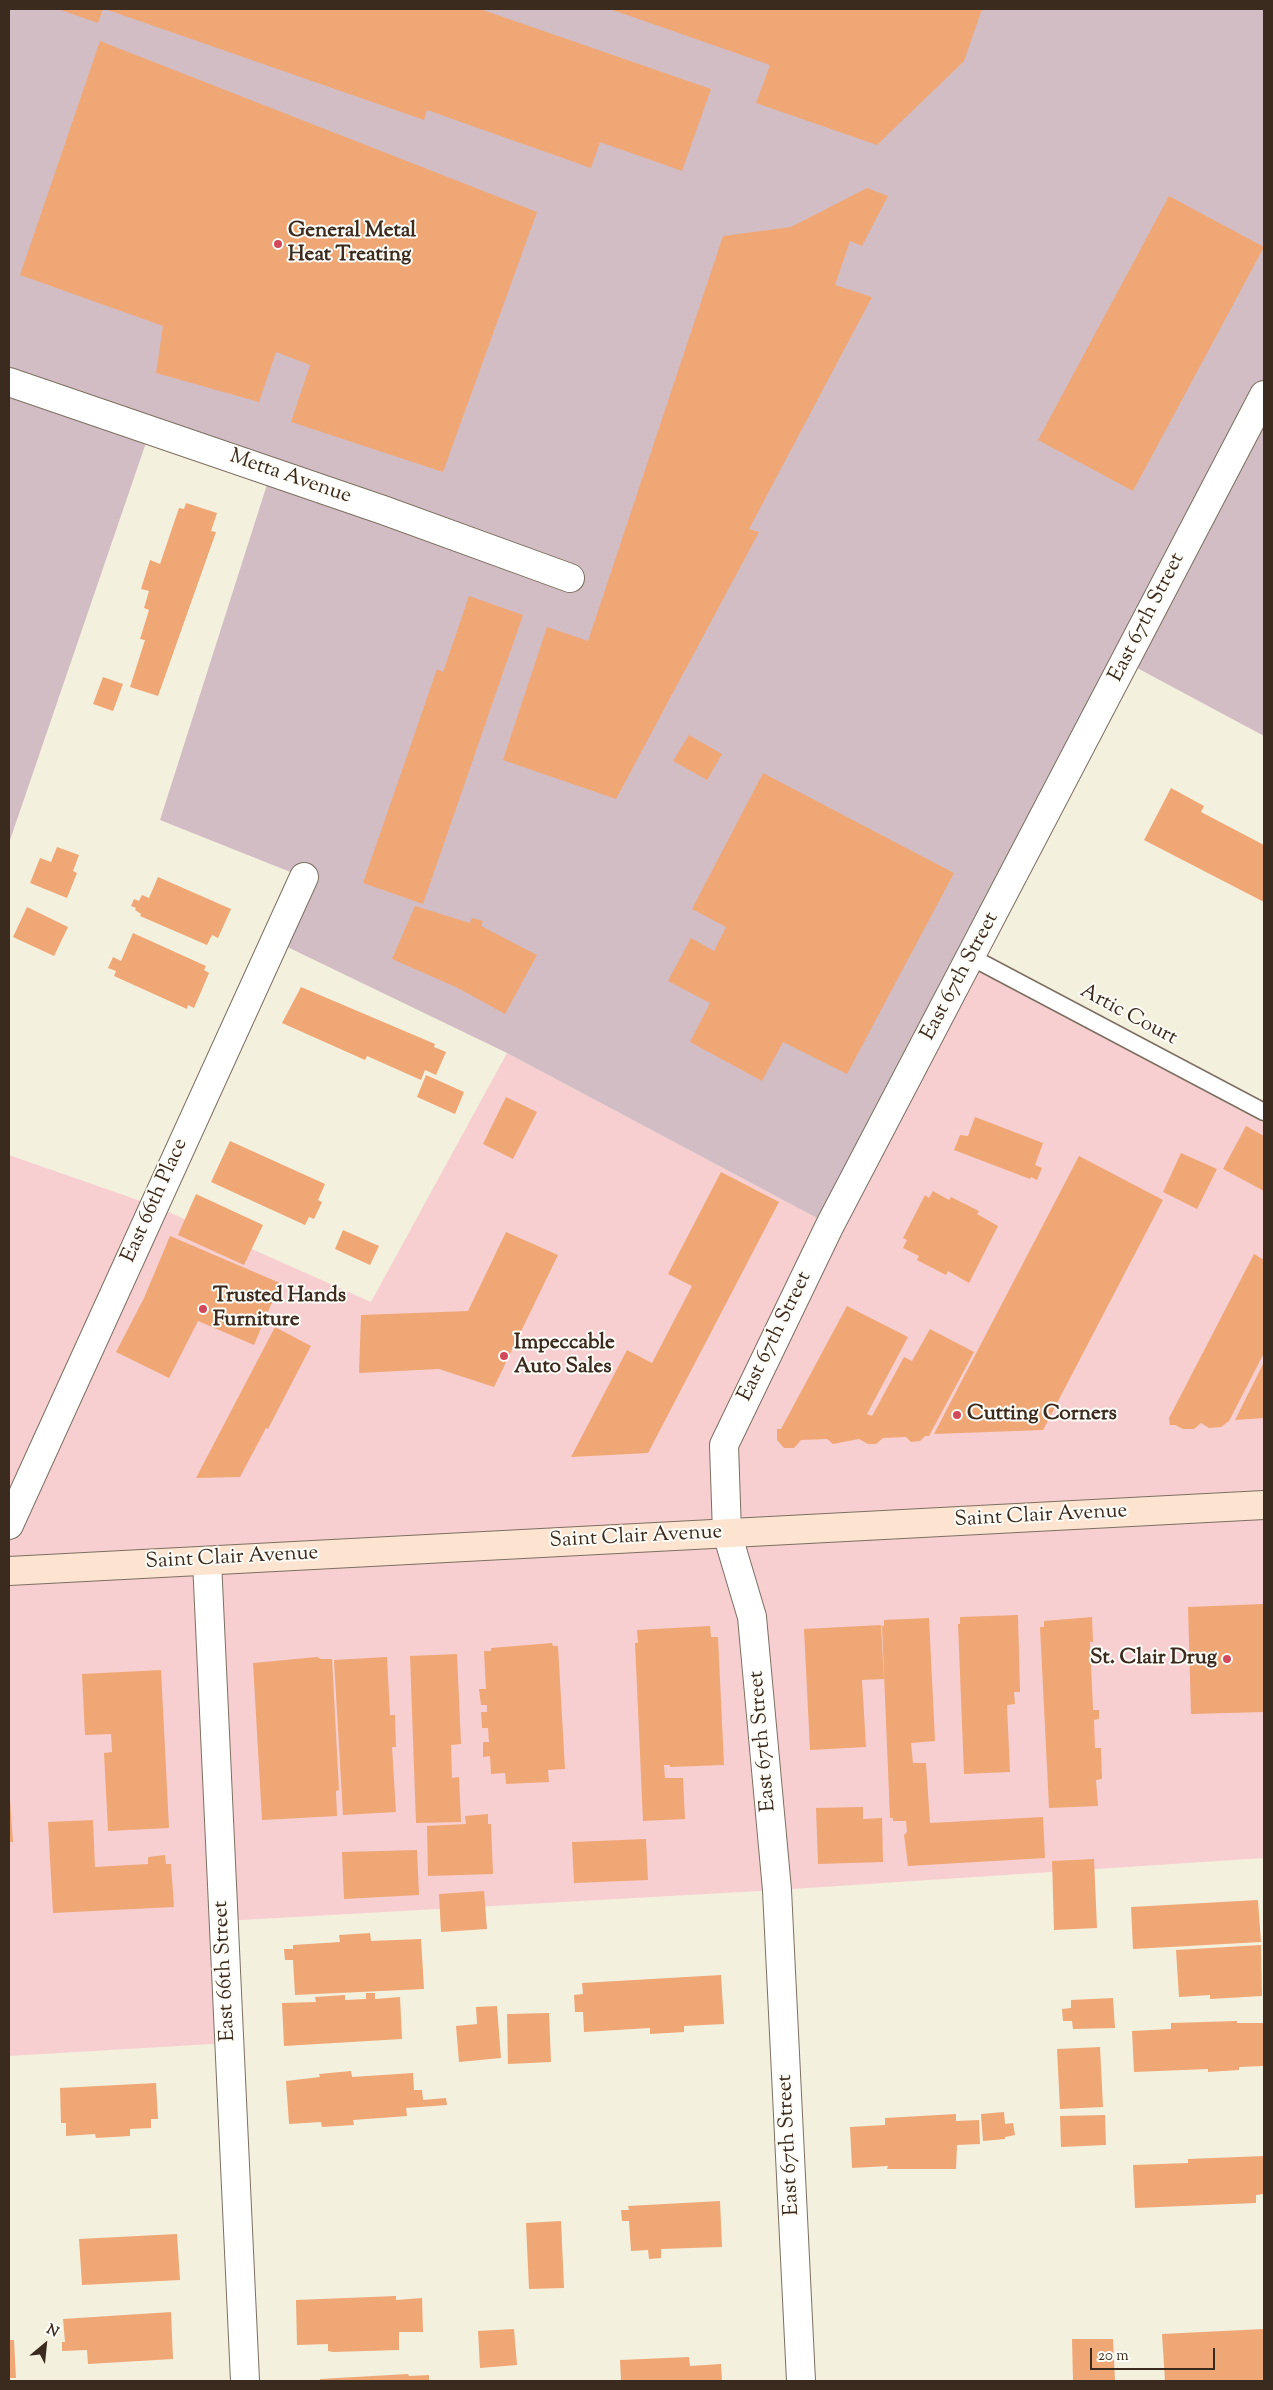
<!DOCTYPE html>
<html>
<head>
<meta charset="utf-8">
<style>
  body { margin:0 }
  #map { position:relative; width:1273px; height:2390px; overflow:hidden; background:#f4f0de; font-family:"Sorts Mill Goudy",serif }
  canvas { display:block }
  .frame { position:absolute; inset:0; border:10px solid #3b2a1e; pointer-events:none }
  .north { position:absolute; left:20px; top:2320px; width:50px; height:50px; -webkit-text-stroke:4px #fdfcf7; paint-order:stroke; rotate:28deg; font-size:14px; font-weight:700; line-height:20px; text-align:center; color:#3b2a1e }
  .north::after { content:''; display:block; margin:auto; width:18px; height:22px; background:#3b2a1e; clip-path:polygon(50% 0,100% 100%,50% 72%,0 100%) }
  .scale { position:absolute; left:1090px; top:2348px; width:125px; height:22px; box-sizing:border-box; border:2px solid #3b2a1e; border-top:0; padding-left:6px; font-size:15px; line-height:18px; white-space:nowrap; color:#3b2a1e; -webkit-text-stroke:4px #fdfcf7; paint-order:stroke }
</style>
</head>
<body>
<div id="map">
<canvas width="1273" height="2390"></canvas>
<div class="frame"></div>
<div class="north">N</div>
<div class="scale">20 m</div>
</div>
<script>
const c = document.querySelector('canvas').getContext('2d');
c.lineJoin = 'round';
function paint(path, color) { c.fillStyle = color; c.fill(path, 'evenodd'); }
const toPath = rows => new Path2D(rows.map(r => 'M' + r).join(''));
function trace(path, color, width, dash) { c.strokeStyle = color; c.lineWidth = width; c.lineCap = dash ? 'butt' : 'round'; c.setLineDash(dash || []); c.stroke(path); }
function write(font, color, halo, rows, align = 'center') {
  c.font = font + ' "Sorts Mill Goudy",serif'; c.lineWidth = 4; c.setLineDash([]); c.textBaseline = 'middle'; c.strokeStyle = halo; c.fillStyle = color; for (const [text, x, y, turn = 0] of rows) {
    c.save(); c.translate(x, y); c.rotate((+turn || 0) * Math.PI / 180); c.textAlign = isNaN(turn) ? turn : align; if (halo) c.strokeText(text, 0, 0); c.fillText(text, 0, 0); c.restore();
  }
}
paint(toPath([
  [971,957,1264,1112,1264,1858,777,1890,224,1921,229,2043,9,2056,9,1155,155,1206,371,1302,507,1053,830,1225]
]), '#f7cfd0');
paint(toPath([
  [9,9,1264,9,1264,736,1126,662,830,1225,507,1053,275,941,303,877,160,820,271,472,150,431,9,843]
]), '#d2bdc5');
paint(toPath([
  [58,9,103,9,98,23],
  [105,9,480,9,711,89,682,171,600,142,591,168,427,110,424,120],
  [610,9,982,9,964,61,877,145,756,103,770,65],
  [100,41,537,212,443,472,291,422,310,365,276,352,259,402,156,373,163,326,20,275],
  [867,188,888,196,862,246,850,241,835,285,872,297,749,529,759,532,616,799,503,760,547,627,588,641,723,236,791,227],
  [1169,196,1264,247,1133,491,1038,440],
  [186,503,217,513,211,531,216,532,158,696,130,687,145,640,140,639,149,610,144,608,149,591,141,589,150,560,160,564,179,508,184,509],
  [469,596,523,615,423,904,363,883,437,669,443,672],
  [103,677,123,684,113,711,93,704],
  [689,735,722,754,707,780,673,761],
  [763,773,954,873,847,1074,783,1042,762,1081,690,1042,710,1003,668,981,691,938,714,951,726,927,692,909],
  [1171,788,1204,806,1201,812,1264,845,1264,902,1144,840],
  [57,847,79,855,73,871,77,873,67,898,30,883,40,858,51,862],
  [158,877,231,909,218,938,212,935,207,945,140,916,141,914,135,910,136,908,131,906,134,899,139,901,142,895,149,898],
  [415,906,470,923,472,918,483,921,481,926,537,955,505,1014,458,988,392,959],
  [27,907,68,927,54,956,13,937],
  [133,933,206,966,204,970,209,973,194,1008,188,1005,187,1009,114,976,116,971,108,968,113,957,121,961],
  [301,987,435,1044,434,1047,446,1052,436,1075,425,1070,421,1080,367,1056,365,1060,282,1023],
  [426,1075,464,1092,455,1114,417,1097],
  [506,1097,537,1112,513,1159,483,1144],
  [975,1117,1043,1143,1035,1165,1042,1168,1037,1180,1031,1177,1030,1179,954,1150,960,1135,968,1136],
  [1246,1126,1264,1136,1264,1191,1223,1169],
  [230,1141,325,1184,318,1200,322,1202,314,1219,309,1217,305,1225,211,1182],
  [1181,1153,1217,1169,1197,1209,1163,1192],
  [1079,1156,1163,1200,1043,1430,934,1434],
  [721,1172,779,1202,648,1453,571,1457,627,1350,652,1363,692,1286,668,1274],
  [933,1191,949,1200,951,1197,979,1211,977,1214,998,1226,969,1283,948,1271,946,1275,917,1260,919,1256,903,1248,907,1240,903,1238,925,1195,929,1198],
  [196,1194,263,1225,244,1265,178,1235],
  [343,1230,379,1246,370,1265,335,1249],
  [506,1232,558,1255,494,1387,439,1369,359,1373,361,1315,468,1311],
  [170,1236,280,1283,254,1345,198,1321,169,1378,116,1352,144,1298],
  [1254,1254,1264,1260,1264,1353,1229,1421,1221,1427,1209,1428,1201,1423,1194,1429,1183,1429,1175,1425,1170,1425,1169,1418],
  [847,1306,908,1337,867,1414,872,1416,904,1357,912,1361,930,1329,974,1352,929,1436,925,1436,920,1441,911,1442,906,1437,883,1438,876,1444,868,1444,859,1439,833,1444,827,1439,801,1440,794,1448,784,1448,777,1440,777,1429,781,1429],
  [275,1327,311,1346,268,1429,266,1428,240,1477,196,1478],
  [1264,1362,1264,1418,1235,1420],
  [1264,1604,1264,1712,1191,1714,1188,1607],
  [1018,1615,1020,1692,1014,1692,1015,1704,1007,1705,1010,1772,964,1774,958,1624,960,1624,960,1617],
  [1092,1617,1093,1642,1090,1642,1093,1710,1099,1710,1099,1719,1094,1720,1095,1748,1101,1748,1102,1779,1096,1780,1098,1806,1049,1808,1040,1627,1044,1627,1044,1621],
  [929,1618,935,1741,911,1743,913,1763,926,1763,930,1823,1043,1817,1045,1858,908,1866,904,1835,907,1832,906,1821,893,1821,893,1818,890,1818,882,1626,884,1626,884,1620],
  [881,1625,884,1679,862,1680,866,1747,810,1750,804,1629],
  [710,1626,711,1637,718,1637,724,1765,670,1767,670,1765,664,1765,665,1778,683,1778,685,1819,643,1821,635,1643,638,1643,637,1630],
  [552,1643,553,1646,558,1646,565,1769,548,1770,549,1782,506,1784,505,1773,491,1774,490,1756,483,1757,483,1742,489,1742,488,1728,482,1728,481,1712,487,1712,487,1705,481,1705,479,1689,486,1689,484,1651,491,1651,491,1648],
  [457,1654,461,1744,451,1745,452,1778,459,1777,461,1822,416,1823,410,1656],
  [317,1657,321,1659,332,1659,339,1790,336,1791,337,1816,262,1820,253,1663],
  [387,1657,390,1715,395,1715,396,1747,392,1747,396,1812,343,1815,334,1660],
  [161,1670,169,1828,108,1831,104,1753,112,1752,111,1734,85,1735,82,1674],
  [9,1786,13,1842,9,1842],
  [863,1807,863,1819,882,1818,883,1862,818,1864,816,1808],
  [488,1814,488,1824,491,1824,493,1874,428,1876,427,1826,466,1824,465,1816],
  [93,1820,95,1867,148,1864,148,1857,165,1855,166,1864,171,1864,174,1907,53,1913,48,1822],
  [646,1839,648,1880,574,1883,572,1842],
  [417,1850,419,1895,344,1899,342,1852],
  [1094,1859,1097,1928,1054,1930,1052,1861],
  [484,1891,487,1929,441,1932,439,1894],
  [1258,1900,1261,1942,1133,1949,1131,1907],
  [370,1933,371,1941,421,1939,424,1989,295,1995,293,1960,285,1960,284,1949,293,1949,293,1945,340,1942,339,1935],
  [1261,1945,1262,1996,1210,1999,1210,1995,1179,1997,1176,1950],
  [721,1975,724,2024,684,2026,684,2032,650,2034,650,2028,584,2032,583,2012,575,2012,574,1995,583,1994,582,1983],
  [366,1993,375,1993,375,1999,400,1997,402,2039,284,2046,282,2003,316,2002,315,1997,345,1995,345,2000,366,1999],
  [1113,1998,1115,2028,1073,2029,1072,2021,1063,2021,1062,2009,1071,2008,1071,2000],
  [497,2006,501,2058,459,2062,456,2026,477,2024,476,2007],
  [549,2013,551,2062,508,2064,507,2014],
  [1237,2021,1237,2023,1264,2023,1264,2066,1239,2067,1239,2070,1208,2072,1208,2069,1134,2072,1132,2031,1171,2029,1171,2023],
  [1100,2047,1103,2107,1060,2109,1057,2049],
  [351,2071,352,2077,413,2073,414,2090,422,2090,423,2100,446,2098,447,2105,406,2108,407,2116,353,2120,354,2125,322,2127,321,2122,289,2124,286,2081,320,2077,319,2074],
  [156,2083,158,2119,151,2119,151,2128,130,2129,130,2136,96,2138,95,2134,66,2136,66,2123,61,2123,60,2088],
  [1004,2112,1005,2124,1013,2123,1015,2135,1005,2137,1005,2139,983,2141,981,2114],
  [956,2114,956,2121,979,2120,980,2144,957,2145,956,2169,887,2169,888,2166,852,2168,850,2127,885,2125,885,2118],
  [1105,2115,1106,2145,1061,2147,1060,2116],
  [1264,2156,1264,2194,1256,2195,1256,2203,1135,2208,1133,2165,1188,2163,1188,2159],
  [720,2201,722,2247,661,2249,661,2258,649,2259,648,2250,631,2251,629,2221,622,2221,621,2210,629,2210,628,2206],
  [561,2221,564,2288,529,2289,526,2223],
  [177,2234,180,2280,82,2285,79,2239],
  [396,2296,396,2300,422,2298,423,2332,399,2332,399,2350,333,2352,328,2351,328,2344,297,2345,296,2300],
  [171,2312,173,2359,88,2364,87,2350,62,2351,62,2342,65,2342,63,2319],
  [514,2329,517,2365,480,2368,478,2331],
  [1264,2329,1264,2381,1165,2381,1162,2334],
  [1072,2339,1113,2339,1115,2381,1073,2381],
  [9,2340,14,2340,16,2378,9,2378],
  [689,2357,690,2366,721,2364,722,2381,621,2381,620,2360],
  [408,2374,409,2376,429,2375,429,2381,320,2381,320,2379]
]), '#f0a776');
const lane = toPath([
  [971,957,1264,1112]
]);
const street = toPath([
  [9,382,383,510,570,578],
  [9,1525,304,877],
  [207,1561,245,2381],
  [801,2381,777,1890,752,1617,727,1533,724,1445,830,1225,1264,395]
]);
const secondary = toPath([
  [9,1571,1264,1505]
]);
trace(lane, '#7c6f61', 19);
trace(street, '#7c6f61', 30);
trace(secondary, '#7c6f61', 30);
trace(lane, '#fff', 16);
trace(street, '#fff', 28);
trace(secondary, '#fde4d1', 28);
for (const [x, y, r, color] of [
  [278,244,5,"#d1495b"],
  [203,1309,5,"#d1495b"],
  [504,1356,5,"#d1495b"],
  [957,1415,5,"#d1495b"],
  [1227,1659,5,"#d1495b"]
]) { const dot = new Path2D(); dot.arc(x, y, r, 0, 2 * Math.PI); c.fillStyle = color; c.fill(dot); trace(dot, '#fdfcf7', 2); }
write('bold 21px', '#3b2a1e', '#fdfcf7', [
  ["General Metal",288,232],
  ["Heat Treating",288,256],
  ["Trusted Hands",213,1297],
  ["Furniture",213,1321],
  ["Impeccable",514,1344],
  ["Auto Sales",514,1368],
  ["Cutting Corners",967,1415],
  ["St. Clair Drug",1217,1659,"right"]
], 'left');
write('21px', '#3b2a1e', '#fdfcf7', [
  ["Metta Avenue",290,478,19],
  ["East 67th Street",1148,618,-63],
  ["East 67th Street",961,977,-62],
  ["Artic Court",1128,1016,28],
  ["East 66th Place",156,1201,-66],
  ["East 67th Street",776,1337,-64],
  ["Saint Clair Avenue",1041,1517,-3],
  ["Saint Clair Avenue",636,1538,-3],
  ["Saint Clair Avenue",232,1559,-3],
  ["East 67th Street",764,1741,-95],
  ["East 66th Street",226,1971,-93],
  ["East 67th Street",790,2145,-93]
]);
</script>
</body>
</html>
